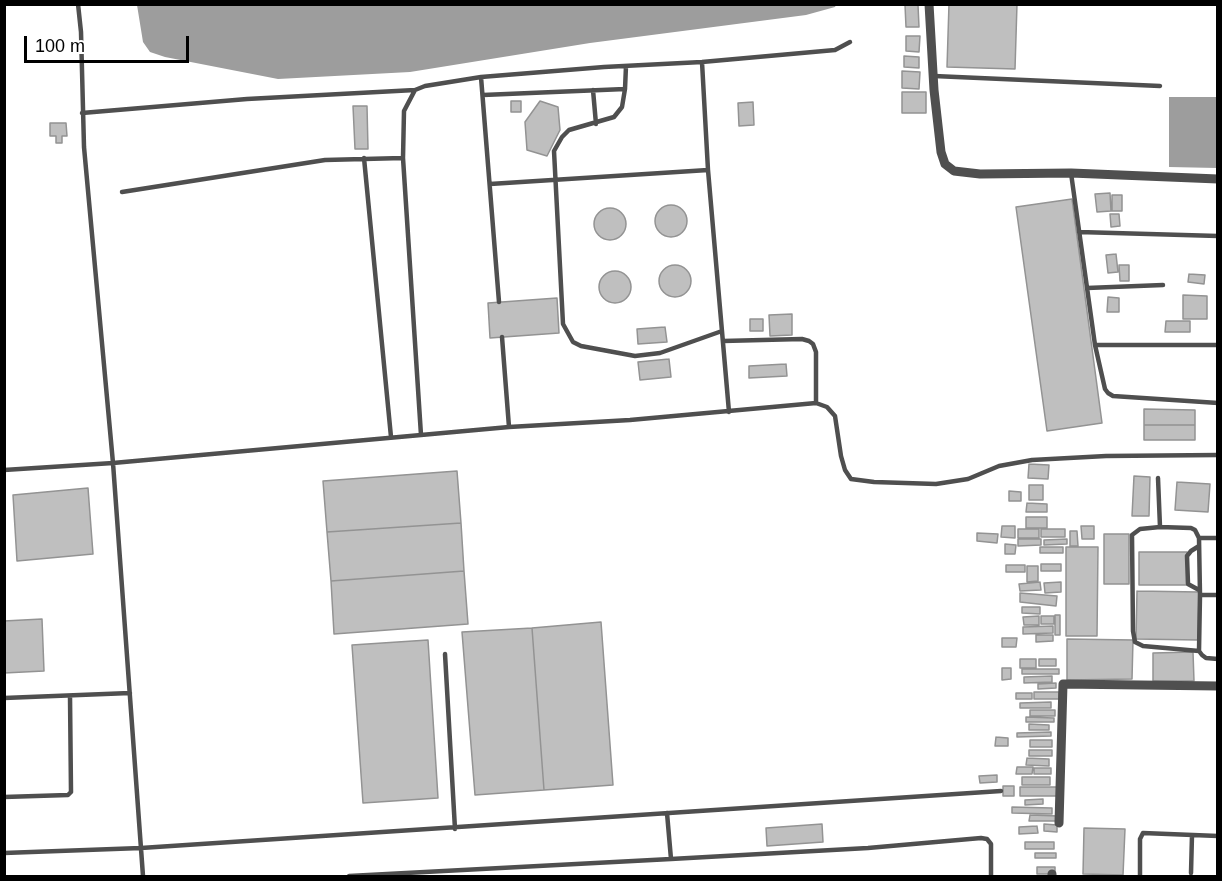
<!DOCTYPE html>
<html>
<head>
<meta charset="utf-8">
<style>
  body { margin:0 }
  #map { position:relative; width:1222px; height:881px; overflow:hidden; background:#fff; font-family:Arial,sans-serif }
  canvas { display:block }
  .frame { position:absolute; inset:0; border:6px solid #000; pointer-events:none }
  .scale { position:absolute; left:24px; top:36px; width:165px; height:27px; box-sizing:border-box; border:3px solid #000; border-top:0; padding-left:8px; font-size:18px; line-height:21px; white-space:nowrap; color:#000; -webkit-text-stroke:4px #fff; paint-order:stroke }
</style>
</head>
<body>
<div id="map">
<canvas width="1222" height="881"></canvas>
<div class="frame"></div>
<div class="scale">100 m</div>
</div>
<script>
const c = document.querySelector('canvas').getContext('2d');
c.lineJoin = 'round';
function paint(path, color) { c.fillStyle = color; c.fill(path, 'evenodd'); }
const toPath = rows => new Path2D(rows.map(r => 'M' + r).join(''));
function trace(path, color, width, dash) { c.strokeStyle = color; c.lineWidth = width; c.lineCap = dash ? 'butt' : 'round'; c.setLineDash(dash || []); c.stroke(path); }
paint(toPath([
  [137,5,137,4,836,5,835,7,806,15,590,43,410,72,278,79,165,57,150,52,143,42],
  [1169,97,1217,97,1217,168,1169,167]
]), '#9d9d9d');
const building = toPath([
  [949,4,1017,4,1015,69,947,67,949,4],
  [905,5,918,5,919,27,906,27,905,5],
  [906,36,920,36,919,52,906,51,906,36],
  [904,56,919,57,919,68,904,67,904,56],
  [902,71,920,72,919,89,902,88,902,71],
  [902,92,926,92,926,113,902,113,902,92],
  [511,101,521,101,521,112,511,112,511,101],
  [540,101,558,107,560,130,547,156,527,150,525,122,540,101],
  [753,102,754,125,739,126,738,103,753,102],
  [353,106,367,106,368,149,355,149,353,106],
  [50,123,66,123,67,136,62,136,62,143,56,143,56,136,50,136,50,123],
  [1110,193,1111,211,1097,212,1095,194,1110,193],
  [1112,195,1122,195,1122,211,1112,211,1112,195],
  [1072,199,1102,423,1047,431,1016,207,1072,199],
  '655 221a16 16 0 1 1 32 0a16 16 0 1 1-32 0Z',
  '594 224a16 16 0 1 1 32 0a16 16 0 1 1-32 0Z',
  [1110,214,1119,214,1120,226,1111,227,1110,214],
  [1116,254,1118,272,1108,273,1106,255,1116,254],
  [1119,265,1129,265,1129,281,1120,281,1119,265],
  '659 281a16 16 0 1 1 32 0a16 16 0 1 1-32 0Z',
  '599 287a16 16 0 1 1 32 0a16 16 0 1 1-32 0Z',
  [1189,274,1205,275,1204,284,1188,282,1189,274],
  [1183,295,1207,296,1207,319,1183,319,1183,295],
  [1108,297,1119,298,1119,312,1107,312,1108,297],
  [557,298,559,333,490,338,488,303,557,298],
  [792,314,792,335,770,336,769,315,792,314],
  [750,319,763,319,763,331,750,331,750,319],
  [1166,321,1190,321,1190,332,1165,332,1166,321],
  [665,327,667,342,638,344,637,329,665,327],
  [669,359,671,377,640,380,638,362,669,359],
  [786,364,787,376,749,378,749,366,786,364],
  [1144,409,1195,410,1195,425,1144,425,1144,409],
  [1144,425,1195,425,1195,440,1144,440,1144,425],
  [1029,464,1049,465,1048,479,1028,478,1029,464],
  [457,471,461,523,327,532,323,481,457,471],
  [1134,476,1150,477,1149,516,1132,516,1134,476],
  [1177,482,1210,484,1208,512,1175,510,1177,482],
  [1029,485,1043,485,1043,500,1029,500,1029,485],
  [88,488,93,554,17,561,13,495,88,488],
  [1009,491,1021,492,1021,501,1009,501,1009,491],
  [1027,503,1047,504,1047,512,1026,512,1027,503],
  [1026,517,1047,517,1047,528,1026,528,1026,517],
  [461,523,464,571,331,581,327,532,461,523],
  [1002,526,1015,526,1015,538,1001,537,1002,526],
  [1081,526,1094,526,1094,539,1082,539,1081,526],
  [1018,529,1039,529,1039,538,1018,538,1018,529],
  [1041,529,1065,529,1065,537,1041,537,1041,529],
  [1070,531,1077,531,1078,546,1070,546,1070,531],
  [977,533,998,534,997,543,977,541,977,533],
  [1104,534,1129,534,1129,584,1104,584,1104,534],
  [1018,539,1041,539,1041,545,1018,546,1018,539],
  [1067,539,1067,544,1044,545,1044,540,1067,539],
  [1005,544,1016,545,1015,554,1005,554,1005,544],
  [1040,547,1063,547,1063,553,1040,553,1040,547],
  [1066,547,1098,547,1097,636,1066,636,1066,547],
  [1139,552,1187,552,1187,585,1139,585,1139,552],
  [1041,564,1061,564,1061,571,1041,571,1041,564],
  [1006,565,1025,565,1025,572,1006,572,1006,565],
  [1027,566,1038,566,1038,581,1027,582,1027,566],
  [464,571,468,624,334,634,331,581,464,571],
  [1040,582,1041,590,1020,591,1019,584,1040,582],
  [1061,582,1061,592,1045,593,1044,583,1061,582],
  [1137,591,1199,592,1198,640,1136,639,1137,591],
  [1020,593,1057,596,1056,606,1020,602,1020,593],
  [1022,607,1040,607,1040,614,1022,613,1022,607],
  [1055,615,1060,615,1060,635,1055,635,1055,615],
  [1039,616,1039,625,1024,625,1023,617,1039,616],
  [1041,616,1054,616,1054,624,1041,624,1041,616],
  [42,619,44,671,4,673,4,621,42,619],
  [601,622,613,785,544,790,532,628,601,622],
  [1053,626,1053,633,1023,634,1023,627,1053,626],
  [532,628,544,790,475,795,462,632,532,628],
  [1036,635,1053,635,1053,641,1036,642,1036,635],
  [1002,638,1017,638,1016,647,1002,647,1002,638],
  [1067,639,1133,640,1132,679,1067,680,1067,639],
  [428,640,438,798,363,803,352,645,428,640],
  [1193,652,1194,681,1153,681,1153,653,1193,652],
  [1020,659,1036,659,1036,668,1020,668,1020,659],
  [1039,659,1056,659,1056,666,1039,666,1039,659],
  [1002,668,1011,668,1011,679,1002,680,1002,668],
  [1022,669,1059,669,1059,674,1022,674,1022,669],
  [1052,676,1052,682,1024,683,1024,677,1052,676],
  [1056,683,1056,688,1038,689,1038,684,1056,683],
  [1034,692,1059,692,1059,699,1034,699,1034,692],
  [1016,693,1032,693,1032,699,1016,699,1016,693],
  [1051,702,1051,708,1020,708,1020,703,1051,702],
  [1030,710,1055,710,1055,716,1030,716,1030,710],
  [1026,717,1054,718,1054,722,1026,722,1026,717],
  [1029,724,1049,725,1049,730,1029,730,1029,724],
  [1051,732,1051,736,1017,737,1017,733,1051,732],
  [996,737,1008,738,1008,746,995,746,996,737],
  [1030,740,1052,740,1052,747,1030,747,1030,740],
  [1029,750,1052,750,1052,756,1029,756,1029,750],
  [1027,758,1049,759,1049,766,1026,765,1027,758],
  [1017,767,1033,767,1032,774,1016,774,1017,767],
  [1034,768,1051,768,1051,774,1034,774,1034,768],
  [997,775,997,782,980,783,979,776,997,775],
  [1022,777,1050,777,1050,785,1022,785,1022,777],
  [1003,786,1014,786,1014,796,1003,796,1003,786],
  [1020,787,1057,787,1057,796,1020,796,1020,787],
  [1043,799,1043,804,1025,805,1025,800,1043,799],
  [1012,807,1052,808,1052,814,1012,813,1012,807],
  [1030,815,1058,816,1058,821,1029,821,1030,815],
  [822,824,823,842,767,846,766,828,822,824],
  [1044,824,1057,825,1057,832,1044,831,1044,824],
  [1037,826,1038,833,1019,834,1019,827,1037,826],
  [1084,828,1125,829,1123,875,1083,874,1084,828],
  [1025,842,1054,842,1054,849,1025,849,1025,842],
  [1035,853,1056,853,1056,858,1035,858,1035,853],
  [1037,867,1055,867,1055,874,1037,874,1037,867]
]);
paint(building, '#bfbfbf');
trace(building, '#939393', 1.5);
trace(toPath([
  [78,4,81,32,84,147,113,463,143,876],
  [702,62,708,170,729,412],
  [626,66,625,89,622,107,614,117,569,130,562,137,554,151,563,324,573,342,581,346,635,356,660,353,722,331],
  [934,76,1160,86],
  [481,77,499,302],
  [593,90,596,124],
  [483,95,625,89],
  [82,113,247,99,415,90],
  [364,158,391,437],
  [1071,173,1095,345,1105,389,1108,393,1113,396,1218,403],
  [490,184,708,170],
  [122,192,325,160,403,158],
  [1079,232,1218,236],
  [1087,288,1163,285],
  [723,341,802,339,809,341,813,344,816,352,816,403],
  [1095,345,1218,345],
  [509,427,630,420,816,403,827,407,835,416,841,456,845,470,851,479,874,482,936,484,968,479,999,466,1032,460,1106,456,1218,455],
  [421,435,403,158,404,111,415,90,425,86,481,77,604,67,702,62,835,50,850,42],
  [4,470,113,463,509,427,502,337],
  [1158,478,1160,527,1191,528,1195,530,1199,538,1200,595,1218,595],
  [1160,527,1140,529,1132,535,1133,631,1135,642,1143,646,1199,651,1202,655,1206,658,1218,659],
  [1199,538,1218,538],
  [1199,590,1188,584,1187,556,1191,551,1199,546],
  [1199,651,1200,595],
  [445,654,455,829],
  [4,698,130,693],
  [4,797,68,795,71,792,70,696],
  [4,853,141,848,1001,791],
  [671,859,868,848,981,838,987,839,991,844,991,876],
  [1191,873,1192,835],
  [1140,875,1140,839,1143,833,1218,836],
  [349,876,671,859,667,813]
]), '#4f4f4f', 4.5);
trace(toPath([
  [929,4,934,90,941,152,945,164,954,171,980,174,1071,173,1218,179],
  [1059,823,1063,684,1218,686],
  [1052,876,1052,874]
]), '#4f4f4f', 9);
</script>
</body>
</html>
